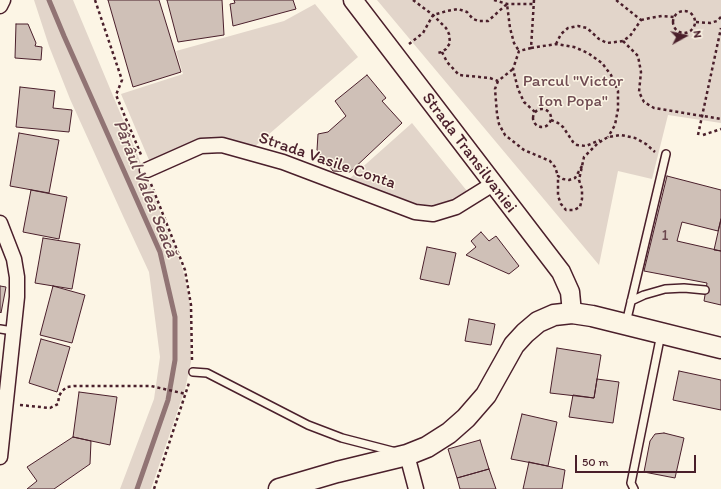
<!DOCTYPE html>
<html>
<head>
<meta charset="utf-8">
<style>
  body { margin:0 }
  #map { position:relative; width:721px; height:489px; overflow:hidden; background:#fcf5e5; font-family:Itim,sans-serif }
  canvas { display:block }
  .north { position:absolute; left:665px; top:16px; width:40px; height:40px; -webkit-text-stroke:3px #fcf5e5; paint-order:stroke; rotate:82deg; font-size:11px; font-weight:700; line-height:16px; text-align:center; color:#4a1f2b }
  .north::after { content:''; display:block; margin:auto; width:14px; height:18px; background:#4a1f2b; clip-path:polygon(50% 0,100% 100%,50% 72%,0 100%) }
  .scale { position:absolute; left:575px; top:455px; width:121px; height:18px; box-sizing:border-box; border:2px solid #4a1f2b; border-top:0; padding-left:5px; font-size:12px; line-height:14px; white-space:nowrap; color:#4a1f2b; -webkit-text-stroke:3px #fcf5e5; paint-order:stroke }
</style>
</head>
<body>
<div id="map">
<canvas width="721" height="489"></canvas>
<div class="north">N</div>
<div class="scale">50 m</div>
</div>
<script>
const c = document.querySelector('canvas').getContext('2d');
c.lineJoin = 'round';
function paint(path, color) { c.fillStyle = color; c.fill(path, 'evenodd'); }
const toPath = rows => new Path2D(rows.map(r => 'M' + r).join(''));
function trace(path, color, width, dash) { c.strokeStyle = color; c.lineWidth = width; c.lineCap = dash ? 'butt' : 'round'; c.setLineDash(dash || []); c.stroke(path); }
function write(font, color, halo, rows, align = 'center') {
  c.font = font + ' Itim,sans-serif'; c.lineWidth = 3; c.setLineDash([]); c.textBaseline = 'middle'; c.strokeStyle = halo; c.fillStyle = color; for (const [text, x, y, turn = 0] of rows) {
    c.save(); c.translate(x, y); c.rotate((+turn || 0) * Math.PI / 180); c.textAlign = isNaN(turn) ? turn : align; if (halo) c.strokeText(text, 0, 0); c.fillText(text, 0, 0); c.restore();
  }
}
paint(toPath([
  [34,0,73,0,134,146,183,270,190,305,191,362,185,389,151,489,120,489,154,399,160,357,149,272,123,216,70,99,49,46],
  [377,0,721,0,721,123,668,115,652,179,618,171,599,265],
  [315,4,358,57,253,148,200,142,149,160,121,94,183,74,176,51,284,21],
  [412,123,467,191,438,207,415,205,348,180]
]), '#e2d5ca');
trace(toPath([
  [49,0,64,36,160,252,175,317,175,360,168,400,137,489]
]), '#917474', 5);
const building = toPath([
  [108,0,159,0,181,72,133,87,108,0],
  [167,0,222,0,224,35,178,42,167,0],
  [234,0,293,0,296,9,233,26,230,4,235,3,234,0],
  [16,24,28,24,36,43,35,46,42,47,41,60,15,58,16,24],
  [367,75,386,98,382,101,402,123,350,172,333,171,317,150,318,134,328,132,346,116,335,101,367,75],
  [20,87,55,91,53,108,72,110,69,132,16,127,20,87],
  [19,133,59,140,49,193,10,186,19,133],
  [667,176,721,190,721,219,718,231,682,222,677,241,721,251,721,305,704,301,707,283,644,271,667,176],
  [31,190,67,197,59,239,23,232,31,190],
  [721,219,721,251,714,250,721,219],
  [481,232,489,241,496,236,519,266,509,274,466,255,476,247,471,241,481,232],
  [43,238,80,244,72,289,35,283,43,238],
  [427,247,456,253,449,285,420,279,427,247],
  [0,286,6,287,1,313,0,312,0,286],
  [53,286,85,295,72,343,40,335,53,286],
  [469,319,495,324,491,345,465,341,469,319],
  [41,339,70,347,57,392,29,383,41,339],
  [557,348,601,355,594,398,550,393,557,348],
  [679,371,721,380,721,410,673,400,679,371],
  [597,379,619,382,613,423,569,417,573,395,594,398,597,379],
  [79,392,117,397,110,445,73,437,79,392],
  [522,414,557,422,548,466,511,459,522,414],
  [664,433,684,438,675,478,644,472,650,441,655,434,664,433],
  [73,437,91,441,90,464,54,489,27,489,37,481,27,467,73,437],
  [480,440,489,469,457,478,448,449,480,440],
  [529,462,565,470,562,489,523,489,529,462],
  [489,469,496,489,460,489,457,478,489,469]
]);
paint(building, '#cfc0b7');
trace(building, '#4a1f2b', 1);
const service = toPath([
  [631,301,644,295,665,289,684,288,705,290],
  [626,323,666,154],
  [0,329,13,331],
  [193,372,207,373,308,425,342,438,396,452],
  [634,489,631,483,661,334]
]);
const minor = toPath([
  [0,6,3,0],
  [147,170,201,146,222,145,283,162,415,212,433,214,456,207,493,184],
  [0,223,14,259,17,277,17,297,0,457],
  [407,455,416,489]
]);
const tertiary = toPath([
  [353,0,561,272,570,292,572,313]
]);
const secondary = toPath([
  [279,489,337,472,407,455,427,447,449,433,466,418,486,395,514,345,525,333,538,322,554,315,572,313,592,316,721,348]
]);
trace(service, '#4a1f2b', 10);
trace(minor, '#4a1f2b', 17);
trace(tertiary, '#4a1f2b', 21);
trace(secondary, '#4a1f2b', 23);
trace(toPath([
  [95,0,122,80,116,95,142,157],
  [413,0,433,15,446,28,449,34,450,43,446,49,442,52,437,53],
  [494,0,507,4,533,4],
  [534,0,531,48,519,51,513,69,518,89,524,102,535,112],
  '673 22a11 11 0 1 1 22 0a11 11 0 1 1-22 0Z',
  [641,20,650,18,662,16,674,17],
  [696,22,710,23,717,21,721,17],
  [623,41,638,56,641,72,639,92,644,102,654,108,721,119],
  [409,44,423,33,433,15,447,11,458,9,467,12,473,19,479,21,488,21,507,4,510,28,514,43,519,51],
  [556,44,561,34,568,28,578,26,587,28,599,39,607,43,623,41,630,36,641,20,616,0],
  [531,48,556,44,574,47,588,53,602,63,611,75,618,91,618,109,615,125,608,137],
  [442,52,447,62,459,75,490,78,498,81,513,69],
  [498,81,495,89,497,114,499,124,505,135,524,150,550,161,555,167,558,176],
  '533 118a9 9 0 1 1 18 0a9 9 0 1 1-18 0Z',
  [551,120,558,123,563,127,573,142,577,145,586,146,600,140],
  [698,135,721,28],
  [703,135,721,129],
  [582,166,575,178,569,180,563,179,558,176,558,196,561,204,566,210,574,210,580,207,582,199,582,189,579,180,584,157,598,143,608,137,621,135,635,138,646,144,655,152],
  [151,184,185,270,191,305,192,360],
  [20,405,50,408,58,404,59,396,62,391,67,387,74,386,151,386,186,394],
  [154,489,189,383]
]), '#4a1f2b', 2.5, [3, 3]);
trace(service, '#fcf5e5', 7);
trace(minor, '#fcf5e5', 14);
trace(tertiary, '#fcf5e5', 18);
trace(secondary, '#fcf5e5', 20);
write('15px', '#6b474e', null, [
  ["1",665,236]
]);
write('17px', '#704c53', '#fcf5e5', [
  ["Parcul \"Victor",573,82],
  ["Ion Popa\"",573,102]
]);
write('17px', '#4a1f2b', '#fcf5e5', [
  ["Strada Transilvaniei",469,153,53],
  ["Strada Vasile Conta",327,161,19]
]);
write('italic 18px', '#6d4950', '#fcf5e5', [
  ["Pârâul Valea Seacă",145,189,68]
]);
</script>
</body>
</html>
